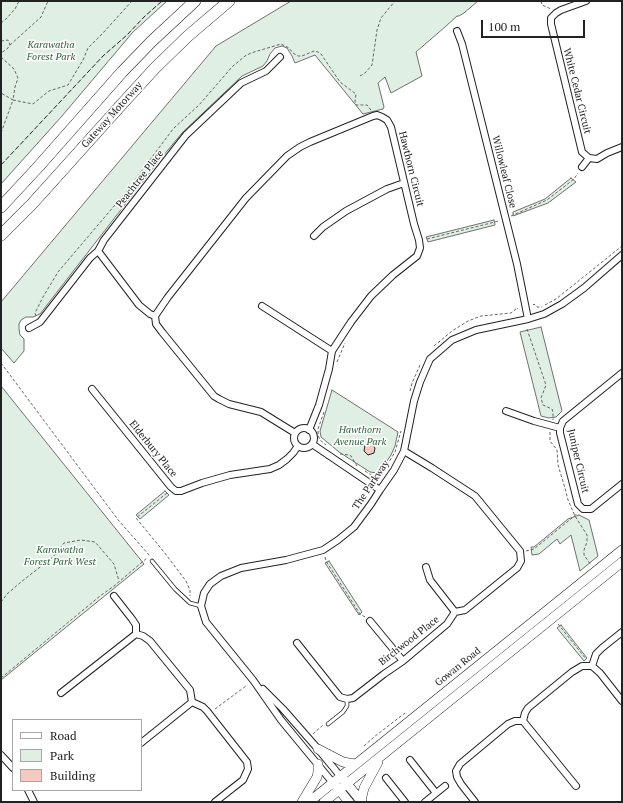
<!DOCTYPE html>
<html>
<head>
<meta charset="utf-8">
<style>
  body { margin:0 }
  #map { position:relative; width:623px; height:803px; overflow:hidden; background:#fff; font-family:"PT Serif",serif }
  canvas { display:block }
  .frame { position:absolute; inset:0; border:2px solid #222; pointer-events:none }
  .legend { position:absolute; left:12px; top:719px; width:130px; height:72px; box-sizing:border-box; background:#fff; border:1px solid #a7a7a7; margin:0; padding:5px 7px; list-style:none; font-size:12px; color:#222 }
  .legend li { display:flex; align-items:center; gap:8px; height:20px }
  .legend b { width:20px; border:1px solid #a7a7a7 }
  .scale { position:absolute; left:481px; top:20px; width:104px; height:18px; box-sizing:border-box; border:2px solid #222; border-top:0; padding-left:5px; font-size:12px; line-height:14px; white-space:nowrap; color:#222; -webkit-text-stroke:3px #fff; paint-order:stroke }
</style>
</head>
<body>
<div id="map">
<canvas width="623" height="803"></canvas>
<div class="frame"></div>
<ul class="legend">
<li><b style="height:5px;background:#fff"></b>Road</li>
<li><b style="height:11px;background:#e0efe3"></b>Park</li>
<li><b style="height:11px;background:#f3c9c0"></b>Building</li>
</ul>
<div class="scale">100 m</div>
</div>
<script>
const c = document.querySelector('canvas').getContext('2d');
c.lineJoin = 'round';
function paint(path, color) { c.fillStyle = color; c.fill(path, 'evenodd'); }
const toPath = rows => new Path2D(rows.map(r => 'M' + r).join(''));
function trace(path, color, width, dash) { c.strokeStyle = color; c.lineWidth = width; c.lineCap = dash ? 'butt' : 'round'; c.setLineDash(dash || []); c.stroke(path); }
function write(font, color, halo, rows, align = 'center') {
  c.font = font + ' "PT Serif",serif'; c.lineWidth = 3; c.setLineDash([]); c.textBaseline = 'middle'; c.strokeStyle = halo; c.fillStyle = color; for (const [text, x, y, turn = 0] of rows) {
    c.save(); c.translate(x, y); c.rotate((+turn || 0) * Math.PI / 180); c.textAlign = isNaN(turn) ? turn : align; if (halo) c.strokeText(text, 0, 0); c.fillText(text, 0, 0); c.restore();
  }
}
const green = toPath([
  [1,1,167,1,133,32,62,116,1,184,1,1],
  [291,1,478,1,464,13,459,16,457,16,445,27,416,52,422,76,391,93,385,77,378,83,384,107,383,109,363,114,315,55,295,63,292,56,287,48,282,46,275,48,270,54,267,61,263,66,242,76,182,133,158,162,40,314,33,317,26,317,21,320,19,324,19,329,20,335,24,339,24,351,14,363,1,348,1,302,216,46,291,1],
  [571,178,576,182,548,203,513,216,513,212,545,199,571,178],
  [494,220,495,225,428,242,426,237,494,220],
  [541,327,562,411,556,417,549,418,541,416,520,332,541,327],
  [1,386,144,564,1,680,1,386],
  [332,390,398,432,395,446,391,455,380,471,377,473,370,472,339,452,321,437,320,431,332,390],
  [165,491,169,495,140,519,136,515,165,491],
  [579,515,589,520,598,556,580,571,571,535,560,544,557,539,539,554,532,555,531,547,534,547,568,519,579,515],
  [329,561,362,612,359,615,325,563,329,561],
  [561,625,587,658,584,661,557,628,561,625]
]);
paint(green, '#e0efe3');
trace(green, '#6f6f6f', 1);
const building = toPath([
  [371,443,375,448,374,453,368,455,364,451,365,445,371,443]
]);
paint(building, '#f3c9c0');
trace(building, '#222', 1);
const lane = toPath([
  [152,561,175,589,190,603,201,606],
  [328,724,343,712,347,706,347,699]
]);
const street = toPath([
  [586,1,561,10,556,13,551,18,551,24,582,152,589,158,597,159,607,153,622,147],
  [457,31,462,44,517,264,528,319],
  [582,167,589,158],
  [314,236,323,227,346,211,387,189,404,183],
  [98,251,139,305,150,314,155,316,156,324,162,332,214,396,219,399,229,404,261,412,295,433],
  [262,306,332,351],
  [155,316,168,297,246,198,287,156,300,147,310,142,373,116,377,115,382,117,387,120,391,127,414,224,419,240,420,248,417,256,393,275,371,296,351,322,332,351,329,369,319,405,309,430],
  [29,328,40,322,90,258,98,251,104,240,186,135,241,83,266,71,280,57],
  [622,373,563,421,560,428,560,433,578,504,583,509,591,509,622,484],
  [92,389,171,487,176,491,181,491,202,483,230,475,270,469,279,465,287,459,293,453,298,446],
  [506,411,534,421,560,428],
  '294 438a10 10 0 1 1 20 0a10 10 0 1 1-20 0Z',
  [312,444,380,490],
  [426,567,430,580,455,612],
  [114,596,132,619,136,625,136,634,143,636,150,641,190,690,192,702,203,707,207,711,247,762,248,769,243,780,215,802],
  [370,621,403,661],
  [297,643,340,697,347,699,353,698,384,674,403,661,447,624,455,612,465,610,517,568,521,561,520,551,475,496,432,468,404,451],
  [592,666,596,654,602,648,622,632],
  [263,689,283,709,318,749,341,777],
  [61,693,136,634],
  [523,721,576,786],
  [141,743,192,702],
  [1,755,13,768],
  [410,760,436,793],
  [386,778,405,802],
  [333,783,281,720,253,680,206,622,201,606,204,593,210,584,221,576,241,568,286,560,323,550,338,540,354,527,371,504,380,490,394,470,404,451,414,401,420,382,430,359,452,340,476,330,528,319,544,314,562,304,584,288,622,255],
  [28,790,34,802],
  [425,802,445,786],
  [475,802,461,784,457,777,456,771,460,764,508,724,515,721,523,721,525,713,528,708,572,672,582,666,592,666,600,673,622,701]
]);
const secondary = toPath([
  [318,749,343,762,355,764],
  [343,779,362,802],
  [335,785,349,802],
  [361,801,364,788,378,762],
  [302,802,317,777,318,772,318,764],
  [309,802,622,550],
  [324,802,622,562]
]);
const highway = toPath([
  [1,207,39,166,122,72,152,41,195,1],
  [1,235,32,204,122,104,155,68,188,36,229,1]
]);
trace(lane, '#222', 4.5);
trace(street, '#222', 8);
trace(secondary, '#222', 10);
trace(highway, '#222', 12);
trace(toPath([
  [335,1,336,1],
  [541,1,542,5,551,9],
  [1,23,6,19,15,9,19,1],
  [1,41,8,40,10,45,7,49,1,53],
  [10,45,41,17,48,1],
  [1,57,14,69,18,78,15,87,13,100,1,93],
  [360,76,365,73,372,65,377,30,381,18,395,1],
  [1,133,13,100,33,104,49,91,68,85,83,60,88,48,103,33,132,1],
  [511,216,547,200,574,179,578,173],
  [427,239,499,221],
  [533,305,534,304,537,307,542,307],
  [545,305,556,299,622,246],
  [36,316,35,313,43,297,58,272,126,192,173,129,199,105,232,67,245,56,251,53,281,44,289,48,293,53,298,56,302,56,314,51,318,52,321,54,340,82,356,94,355,102,356,105,367,105,371,110],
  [527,329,546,385,541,398,543,405,552,409,553,412,553,420],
  [434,346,452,331,468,321,481,316,511,313,515,310,516,308,518,309],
  [337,362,345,343],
  [1,363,119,521,150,556],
  [410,391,412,383,420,365],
  [324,412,318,429,318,435,320,440,326,445],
  [550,432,550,441,557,450,558,465,565,488,568,500,575,516,587,535,587,542,584,550,584,555,591,565],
  [340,454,349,455,351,456,357,466],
  [365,471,373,476,379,477,381,475,395,452,401,431],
  [167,493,136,518,164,552,186,581,190,590,190,596],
  [526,551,534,549,578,513],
  [325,557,326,561,360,614,365,617],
  [1,602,7,594,21,582,53,557,64,543,81,540,95,542,114,564,119,581],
  [558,624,586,659],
  [1,678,100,596,114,586,147,558],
  [215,709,246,686],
  [313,734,323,725],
  [364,746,374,737,405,713]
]), '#646464', 1, [3, 2]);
trace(lane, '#fff', 3);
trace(street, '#fff', 6);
trace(secondary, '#fff', 9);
trace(highway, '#fff', 11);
trace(toPath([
  [1,165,103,56,127,35,144,17,162,1]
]), '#222', 1, [5, 2]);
write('italic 10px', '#2f5e38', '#fff', [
  ["Karawatha",51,45],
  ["Forest Park",51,57],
  ["Hawthorn",360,430],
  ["Avenue Park",360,442],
  ["Karawatha",60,550],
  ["Forest Park West",60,562]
]);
write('10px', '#222', '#fff', [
  ["White Cedar Circuit",577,91,76],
  ["Gateway Motorway",112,115,-48],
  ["Hawthorn Circuit",411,169,76],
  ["Willowleaf Close",504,172,76],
  ["Peachtree Place",140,179,-52],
  ["Elderbury Place",153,449,51],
  ["Juniper Circuit",578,461,77],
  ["The Parkway",371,485,-56],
  ["Birchwood Place",409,641,-38],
  ["Gowan Road",458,667,-39]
]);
</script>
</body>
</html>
